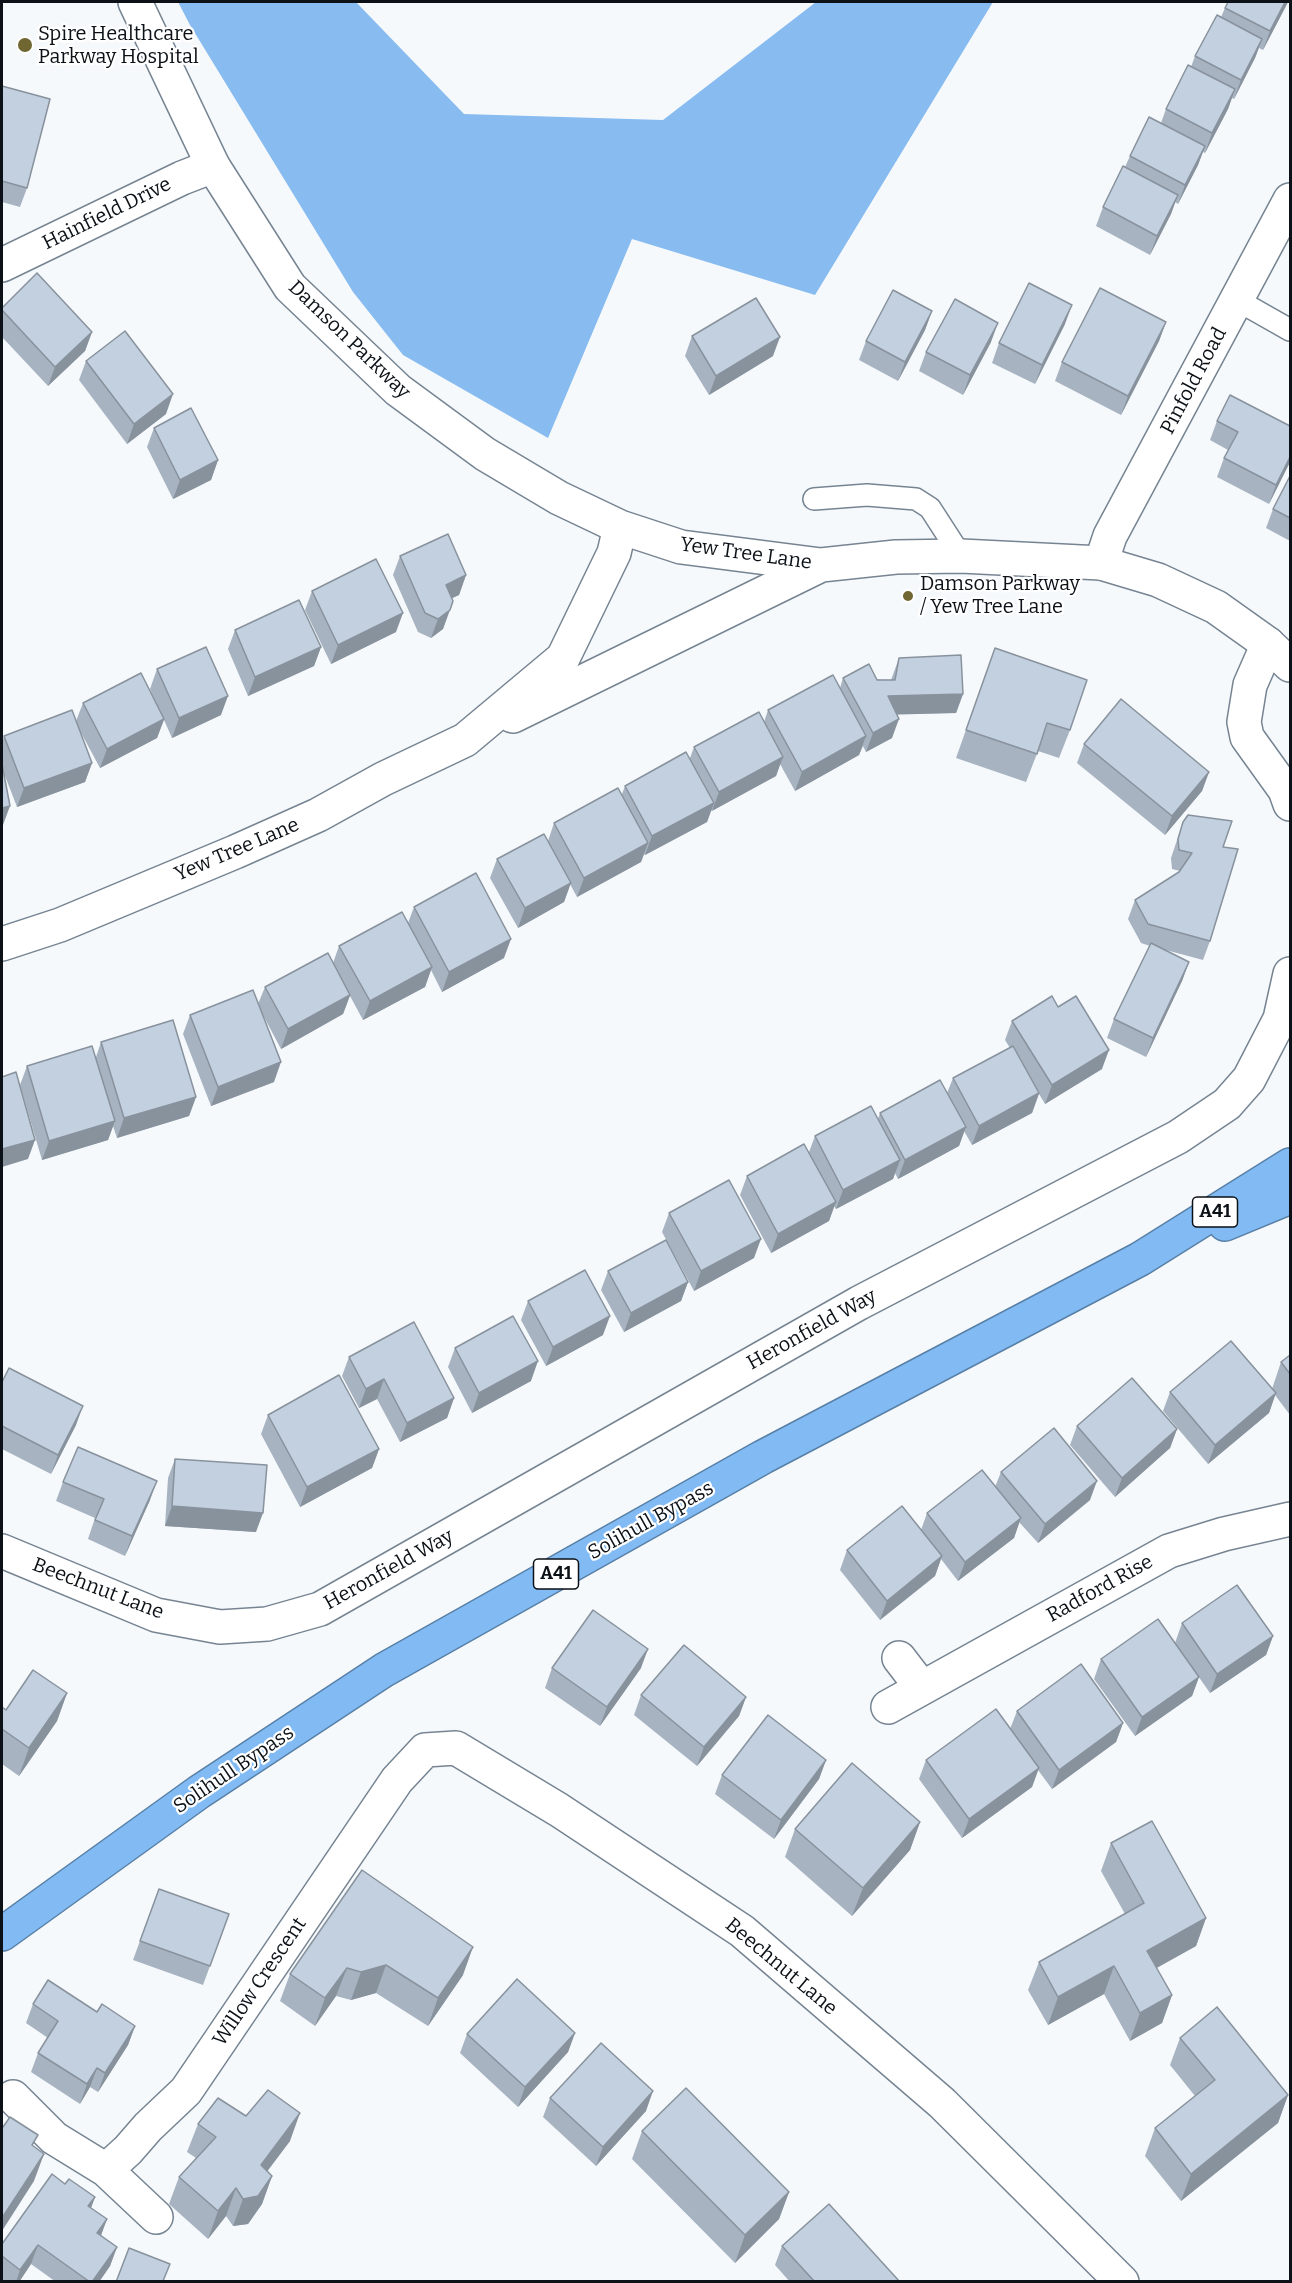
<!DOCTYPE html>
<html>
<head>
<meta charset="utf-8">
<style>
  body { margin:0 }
  #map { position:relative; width:1292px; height:2283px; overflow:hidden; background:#f6f9fc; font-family:Bitter,serif }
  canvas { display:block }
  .frame { position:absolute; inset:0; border:3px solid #0b1116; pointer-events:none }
</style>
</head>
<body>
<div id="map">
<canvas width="1292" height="2283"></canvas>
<div class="frame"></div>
</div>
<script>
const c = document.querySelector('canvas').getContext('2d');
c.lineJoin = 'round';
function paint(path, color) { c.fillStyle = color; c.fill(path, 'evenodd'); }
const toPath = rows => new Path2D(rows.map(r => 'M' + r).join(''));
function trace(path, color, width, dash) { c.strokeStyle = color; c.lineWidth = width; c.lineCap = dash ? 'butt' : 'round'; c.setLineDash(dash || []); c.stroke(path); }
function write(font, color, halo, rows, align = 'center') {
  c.font = font + ' Bitter,serif'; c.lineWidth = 4.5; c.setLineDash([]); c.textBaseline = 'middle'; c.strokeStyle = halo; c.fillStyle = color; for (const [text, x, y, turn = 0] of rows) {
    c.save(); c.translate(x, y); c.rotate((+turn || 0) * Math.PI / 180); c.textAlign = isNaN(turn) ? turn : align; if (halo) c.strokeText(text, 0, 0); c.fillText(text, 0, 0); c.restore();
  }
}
paint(toPath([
  [178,2,356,2,464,114,663,120,816,2,993,2,815,295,632,239,548,438,403,355,353,292,190,25]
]), '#88bcf0');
const lane = toPath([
  [1237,300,1290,330],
  [814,499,867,495,916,499,930,508,961,556]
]);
const street = toPath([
  [2,265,182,178,213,166],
  [1101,563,1110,536,1290,200],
  [1268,644,1250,685,1244,722,1247,737,1285,790,1290,804],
  [2,1551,156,1615,220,1627,267,1624,320,1609,859,1303,1178,1137,1227,1104,1249,1079,1280,1019,1290,974],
  [899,1658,922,1688],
  [888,1707,1169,1551,1224,1534,1290,1519],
  [13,2097,54,2138,106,2170,156,2217],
  [106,2170,128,2150,148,2127,186,2091,397,1780,425,1750,456,1748,559,1810,742,1931,942,2103,1122,2282]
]);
const secondary = toPath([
  [135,2,213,166,290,287,398,390,485,454,559,498,620,527,681,547,821,565,896,557,961,556,1101,563,1158,580,1216,607,1268,644,1290,665],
  [513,716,821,565],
  [2,944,60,925,235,852,318,815,383,779,465,740,563,658,614,553,620,527]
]);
const highway = toPath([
  [1225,1224,1290,1197],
  [2,1934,199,1792,384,1670,763,1457,1140,1259,1290,1165]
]);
trace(lane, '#768492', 24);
trace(street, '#768492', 36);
trace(secondary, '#768492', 36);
trace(highway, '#5880a6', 36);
trace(lane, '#fff', 21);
trace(street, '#fff', 33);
trace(secondary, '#fff', 33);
trace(highway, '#82bbf4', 33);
paint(toPath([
  [1288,2,1263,50,1259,48,1255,58,1234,99,1232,98,1228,109,1205,153,1203,152,1198,165,1178,204,1175,202,1171,214,1150,255,1096,226,1103,207,1125,167,1130,156,1161,123,1166,109,1191,67,1195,56,1221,17,1225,8],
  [2,86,27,188,20,207,2,202],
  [2,308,92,332,85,351,48,386,2,337],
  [932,311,925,330,898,381,859,360,866,341],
  [1166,322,1159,341,1121,415,1055,381,1062,362],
  [1065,324,1035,384,992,363,999,343],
  [692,336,773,356,709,395,685,356],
  [991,342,963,395,919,371,926,352],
  [86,361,166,414,127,444,79,380],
  [1230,395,1290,462,1269,504,1217,477,1224,458,1228,450,1210,440,1217,421],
  [154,428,218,460,211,480,173,499,147,447],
  [1290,476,1290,541,1266,528,1273,509],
  [400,556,466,575,459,595,452,598,443,629,431,638,418,632,393,575],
  [312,591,396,632,331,664,305,610],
  [235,630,321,647,314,666,248,696,228,649],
  [995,648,1070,730,1059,758,1038,751,1026,782,956,758],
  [899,658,963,694,956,713,897,714,892,738,866,752,863,746,859,755,795,791,780,764,776,776,711,811,707,822,645,855,644,854,641,862,577,897,570,884,564,902,518,928,490,878,497,859,548,841,554,823,622,794,625,786,690,758,694,747,764,722,768,710,840,688,843,678,891,680],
  [157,669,221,715,172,738,164,720,157,738,100,768,79,729,92,763,85,782,17,807,2,768,3,825,2,826,2,743,4,736,76,721,83,703,155,701,150,689],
  [1084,744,1209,772,1202,791,1165,835,1077,763],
  [1183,822,1223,847,1210,941,1203,960,1162,949,1189,962,1182,981,1146,1057,1107,1038,1114,1019,1150,946,1141,943,1128,919,1135,900,1180,871,1172,869,1171,858],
  [414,907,504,958,442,992,431,970,425,987,363,1020,350,996,343,1014,281,1049,264,1017,274,1082,211,1106,183,1034,190,1015,258,1004,265,987,333,963,339,946,408,923],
  [1058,1007,1102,1069,1045,1104,1039,1094,1032,1113,972,1145,964,1131,959,1146,898,1179,895,1173,893,1179,836,1209,834,1206,829,1221,771,1253,740,1195,747,1176,809,1152,815,1136,878,1119,880,1113,947,1093,953,1078,1010,1048,1005,1040,1012,1021],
  [101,1042,196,1097,189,1116,117,1138,113,1126,108,1140,42,1160,20,1085,27,1066,96,1057],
  [669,1213,754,1258,694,1291,662,1232],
  [608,1271,688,1282,681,1301,624,1332,601,1290],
  [528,1301,603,1335,546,1366,521,1320],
  [455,1348,531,1381,472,1413,448,1367],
  [1290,1355,1290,1415,1275,1395,1269,1413,1208,1464,1163,1411,1170,1392,1272,1389,1281,1362],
  [349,1357,454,1398,447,1418,400,1442,377,1399,359,1408,342,1376],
  [2,1382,76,1425,51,1474,2,1449],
  [268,1415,379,1449,372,1468,300,1507,261,1434],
  [1077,1426,1177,1429,1170,1448,1115,1497,1070,1445],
  [175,1459,256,1532,165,1526,168,1478],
  [1001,1472,1090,1500,1038,1543,1019,1522,1014,1538,958,1581,941,1559,935,1576,880,1620,840,1570,847,1550,921,1530,927,1513,995,1487],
  [63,1482,150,1500,125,1556,88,1539,95,1518,56,1501],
  [1182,1623,1273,1636,1266,1655,1210,1693,1175,1643],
  [1101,1659,1199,1677,1192,1696,1135,1736,1094,1679],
  [552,1668,641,1668,600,1726,545,1688],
  [67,1693,57,1721,19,1776,2,1764,2,1707,6,1710],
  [641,1695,746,1697,739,1716,697,1766,634,1715],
  [1017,1711,1123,1723,1116,1742,1052,1789,1038,1770,1032,1787,962,1838,919,1779,926,1760,1010,1729],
  [826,1760,819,1779,774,1839,715,1794,722,1775],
  [920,1822,910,1850,852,1916,785,1857,795,1829],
  [1111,1843,1206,1918,1196,1946,1156,1968,1172,1995,1162,2023,1130,2041,1104,1994,1048,2025,1028,1990,1039,1962,1125,1914,1101,1871],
  [362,1870,463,1975,428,2026,376,1993,351,2000,336,1996,315,2026,280,2001,290,1974],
  [159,1889,229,1914,203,1985,133,1960],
  [33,2004,97,2012,135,2026,128,2045,98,2092,90,2087,80,2104,31,2072,38,2053,48,2038,26,2023],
  [575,2033,568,2052,518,2107,460,2053,467,2034],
  [1180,2038,1288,2095,1278,2123,1181,2201,1145,2156,1155,2128,1195,2096,1170,2065],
  [550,2098,646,2111,596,2166,543,2117],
  [246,2116,290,2141,267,2171,272,2176,262,2204,248,2224,233,2226,226,2216,208,2239,169,2204,179,2177,196,2158,187,2152,198,2124],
  [642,2131,789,2192,779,2219,735,2263,632,2159],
  [65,2184,95,2197,91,2208,107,2219,101,2235,117,2247,110,2266,99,2282,56,2282,31,2264,19,2282,3,2282,2,2280,2,2244],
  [782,2246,900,2282,790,2282,775,2265]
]), '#a7b3c1');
paint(toPath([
  [1285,2,1288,2,1286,6,1263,50,1270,31],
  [1262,39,1255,58,1234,99,1241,80],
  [1235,89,1228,109,1205,153,1212,133],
  [1205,146,1198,165,1178,204,1185,185],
  [1178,195,1171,214,1150,255,1157,236],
  [1072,305,1065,324,1035,384,1042,365],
  [932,311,925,330,898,381,905,362],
  [1166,322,1159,341,1121,415,1128,396],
  [998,323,991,342,963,395,970,375],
  [92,332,85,351,48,386,55,367],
  [780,337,773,356,709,395,716,376],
  [173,394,166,414,127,444,134,424],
  [1290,457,1290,462,1269,504,1276,485],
  [218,460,211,480,173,499,180,480],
  [466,575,459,595,439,604,446,585],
  [450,610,443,629,431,638,438,619],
  [403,613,396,632,331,664,338,645],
  [321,647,314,666,248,696,255,677],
  [963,694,956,713,881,715,888,696],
  [228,696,221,715,172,738,179,718],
  [164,719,157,738,100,768,107,749],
  [899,719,892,738,866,752,873,733],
  [866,736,859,755,795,791,802,772],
  [783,757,776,776,712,811,719,792],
  [92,763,85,782,17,807,24,788],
  [1209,772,1202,791,1165,835,1172,816],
  [714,803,707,822,645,855,652,836],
  [10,806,3,825,2,826,2,808],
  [648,843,641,862,577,897,584,878],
  [571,883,564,902,518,928,525,908],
  [511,939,504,958,442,992,449,972],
  [1189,962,1182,981,1146,1057,1153,1038],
  [432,967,425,987,363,1020,370,1001],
  [350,995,343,1014,281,1049,288,1029],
  [1109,1050,1102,1069,1045,1104,1052,1085],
  [281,1062,274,1082,211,1106,218,1087],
  [1039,1093,1032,1113,972,1145,979,1126],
  [196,1097,189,1116,117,1138,124,1118],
  [115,1121,108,1140,42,1160,49,1141],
  [966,1127,959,1146,898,1179,905,1160],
  [35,1140,28,1159,2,1167,2,1149],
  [900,1160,893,1179,836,1209,843,1190],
  [836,1202,829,1221,771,1253,778,1234],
  [761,1239,754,1258,694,1291,701,1271],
  [688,1282,681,1301,624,1332,631,1313],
  [610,1316,603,1335,546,1366,553,1347],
  [538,1361,531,1381,472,1413,479,1393],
  [384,1379,377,1399,359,1408,366,1389],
  [1276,1393,1269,1413,1208,1464,1215,1445],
  [454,1398,447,1418,400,1442,407,1423],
  [83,1406,76,1425,51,1474,58,1455],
  [1177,1429,1170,1448,1115,1497,1122,1478],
  [379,1449,372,1468,300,1507,307,1487],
  [157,1481,150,1500,125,1556,132,1536],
  [1097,1481,1090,1500,1038,1543,1045,1524],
  [172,1506,263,1513,256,1532,165,1526],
  [1021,1518,1014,1538,958,1581,965,1562],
  [942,1556,935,1576,880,1620,887,1601],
  [1273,1636,1266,1655,1210,1693,1217,1674],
  [648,1649,641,1668,600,1726,607,1707],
  [1199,1677,1192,1696,1135,1736,1142,1717],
  [67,1693,57,1721,19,1776,29,1748],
  [746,1697,739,1716,697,1766,704,1747],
  [1123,1723,1116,1742,1052,1789,1059,1770],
  [826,1760,819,1779,774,1839,781,1820],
  [1039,1768,1032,1787,962,1838,969,1819],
  [920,1822,910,1850,852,1916,863,1888],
  [1206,1918,1196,1946,1137,1979,1147,1951],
  [473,1947,463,1975,428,2026,438,1998],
  [386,1965,376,1993,351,2000,361,1972],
  [1114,1966,1104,1994,1048,2025,1058,1997],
  [347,1968,336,1996,315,2026,325,1998],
  [1172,1995,1162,2023,1130,2041,1140,2013],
  [135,2026,128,2045,98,2092,105,2073],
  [575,2033,568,2052,518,2107,525,2087],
  [97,2068,90,2087,80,2104,87,2084],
  [653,2091,646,2111,596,2166,603,2147],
  [1288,2095,1278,2123,1181,2201,1191,2174],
  [300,2113,290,2141,251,2193,261,2165],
  [44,2154,34,2181,2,2231,2,2218],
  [272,2176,262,2204,248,2224,233,2226,243,2199],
  [236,2188,226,2216,208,2239,218,2211],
  [789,2192,779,2219,735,2263,745,2235],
  [95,2197,88,2216,88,2206],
  [107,2219,100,2238,97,2233],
  [38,2245,31,2264,19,2282,16,2282,20,2270],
  [117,2247,110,2266,99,2282,92,2282]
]), '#88929d');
const building = toPath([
  [1228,2,1285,2,1270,31,1225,8,1228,2],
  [1217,15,1262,39,1241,80,1195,56,1217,15],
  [1188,65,1235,89,1212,133,1166,109,1188,65],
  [2,86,50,99,27,188,2,181,2,86],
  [1149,117,1205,146,1185,185,1130,156,1149,117],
  [1123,166,1178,195,1157,236,1103,207,1123,166],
  [37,273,92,332,55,367,2,310,2,308,37,273],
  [1029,283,1072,305,1042,365,999,343,1029,283],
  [1100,288,1166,322,1128,396,1062,362,1100,288],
  [893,290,932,311,905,362,866,341,893,290],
  [756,298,780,337,716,376,692,336,756,298],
  [955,299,998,323,970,375,926,352,955,299],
  [125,331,173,394,134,424,86,361,125,331],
  [1230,395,1290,426,1290,457,1276,485,1224,458,1238,432,1217,421,1230,395],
  [191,408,218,460,180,480,154,428,191,408],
  [1290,476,1290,518,1273,509,1290,476],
  [448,534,466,575,446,585,453,601,450,610,438,619,425,613,400,556,448,534],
  [376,559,403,613,338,645,312,591,376,559],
  [299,600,321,647,255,677,235,630,299,600],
  [206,647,228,696,179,718,157,669,206,647],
  [995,648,1087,680,1070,730,1047,723,1037,754,966,730,995,648],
  [961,655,963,694,888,696,899,719,873,733,843,678,869,664,877,680,895,680,899,658,961,655],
  [141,673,164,719,107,749,83,703,141,673],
  [833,675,866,736,802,772,768,710,833,675],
  [1121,699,1209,772,1172,816,1084,744,1121,699],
  [72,710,92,763,24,788,4,736,72,710],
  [759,712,783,757,719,792,694,747,759,712],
  [686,752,714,803,652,836,625,786,686,752],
  [2,764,10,806,2,808,2,764],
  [618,788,648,843,584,878,554,823,618,788],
  [1188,815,1232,821,1223,847,1238,849,1210,941,1148,924,1135,900,1179,872,1192,853,1179,850,1178,839,1183,822,1188,815],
  [544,834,571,883,525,908,497,859,544,834],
  [476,873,511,939,449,972,414,907,476,873],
  [402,912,432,967,370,1001,339,946,402,912],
  [1151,943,1189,962,1153,1038,1114,1019,1151,943],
  [328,953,350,995,288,1029,265,987,328,953],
  [253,990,281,1062,218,1087,190,1015,253,990],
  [1052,996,1058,1007,1076,996,1109,1050,1052,1085,1012,1021,1052,996],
  [173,1020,196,1097,124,1118,101,1042,173,1020],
  [92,1046,115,1121,49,1141,27,1066,92,1046],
  [1013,1046,1039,1093,979,1126,953,1078,1013,1046],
  [16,1072,35,1140,2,1149,2,1077,16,1072],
  [940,1080,966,1127,905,1160,880,1113,940,1080],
  [871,1106,900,1160,843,1190,815,1136,871,1106],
  [804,1144,836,1202,778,1234,747,1176,804,1144],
  [729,1180,761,1239,701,1271,669,1213,729,1180],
  [666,1240,688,1282,631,1313,608,1271,666,1240],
  [585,1270,610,1316,553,1347,528,1301,585,1270],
  [513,1316,538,1361,479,1393,455,1348,513,1316],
  [414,1322,454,1398,407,1423,384,1379,366,1389,349,1357,414,1322],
  [1231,1341,1276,1393,1215,1445,1170,1392,1231,1341],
  [1290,1355,1290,1374,1281,1362,1290,1355],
  [9,1368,83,1406,58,1455,2,1426,2,1382,9,1368],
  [339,1375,379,1449,307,1487,268,1415,339,1375],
  [1132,1378,1177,1429,1122,1478,1077,1426,1132,1378],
  [1054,1428,1097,1481,1045,1524,1001,1472,1054,1428],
  [78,1447,157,1481,132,1536,95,1520,104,1499,63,1482,78,1447],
  [175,1459,267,1465,263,1513,172,1506,175,1459],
  [982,1470,1021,1518,965,1562,927,1513,982,1470],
  [902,1506,942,1556,887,1601,847,1550,902,1506],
  [1237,1585,1273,1636,1217,1674,1182,1623,1237,1585],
  [593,1610,648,1649,607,1707,552,1668,593,1610],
  [1158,1619,1199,1677,1142,1717,1101,1659,1158,1619],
  [684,1645,746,1697,704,1747,641,1695,684,1645],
  [1081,1664,1123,1723,1059,1770,1017,1711,1081,1664],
  [33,1670,67,1693,29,1748,2,1729,2,1707,6,1710,33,1670],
  [996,1709,1039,1768,969,1819,926,1760,996,1709],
  [768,1715,826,1760,781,1820,722,1775,768,1715],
  [852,1763,920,1822,863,1888,795,1829,852,1763],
  [1152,1821,1206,1918,1147,1951,1172,1995,1140,2013,1114,1966,1058,1997,1039,1962,1144,1903,1111,1843,1152,1821],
  [362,1870,473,1947,438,1998,386,1965,361,1972,347,1968,325,1998,290,1974,362,1870],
  [159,1889,229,1914,210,1966,140,1941,159,1889],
  [517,1979,575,2033,525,2087,467,2034,517,1979],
  [48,1980,97,2012,102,2004,135,2026,105,2073,97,2068,87,2084,38,2053,58,2021,33,2004,48,1980],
  [1217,2007,1288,2095,1191,2174,1155,2128,1215,2080,1180,2038,1217,2007],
  [601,2043,653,2091,603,2147,550,2098,601,2043],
  [686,2088,789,2192,745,2235,642,2131,686,2088],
  [268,2090,300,2113,261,2165,272,2176,258,2196,243,2199,236,2188,218,2211,179,2177,216,2137,198,2124,218,2098,246,2116,268,2090],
  [10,2117,38,2135,32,2145,44,2154,2,2218,2,2126,3,2127,10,2117],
  [52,2174,65,2184,69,2179,95,2197,88,2206,107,2219,97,2233,117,2247,92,2282,90,2282,38,2245,20,2270,2,2256,2,2244,52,2174],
  [829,2204,900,2282,815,2282,782,2246,829,2204],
  [129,2248,170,2264,163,2281,165,2282,116,2282,129,2248]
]);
paint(building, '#c2d0e0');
trace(building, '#88929d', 1.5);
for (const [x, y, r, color] of [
  [25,45,8,"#6f6632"],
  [908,596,6,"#6f6632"]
]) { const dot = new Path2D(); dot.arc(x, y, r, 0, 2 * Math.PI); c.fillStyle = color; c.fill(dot); trace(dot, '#fff', 2); }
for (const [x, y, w] of [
  [1215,1212,45],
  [556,1574,45]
]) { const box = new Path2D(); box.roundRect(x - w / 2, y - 15, w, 30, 4.5); c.fillStyle = '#fff'; c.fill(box); trace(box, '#0b1116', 1.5); }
write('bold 18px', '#0b1116', null, [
  ["A41",1215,1212],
  ["A41",556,1574]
]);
write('20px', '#0b1116', '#fff', [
  ["Spire Healthcare",38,34],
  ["Parkway Hospital",38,57],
  ["Damson Parkway",920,584],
  ["/ Yew Tree Lane",920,607]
], 'left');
write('20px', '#0b1116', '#fff', [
  ["Hainfield Drive",107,214,-26],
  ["Damson Parkway",349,340,44],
  ["Pinfold Road",1194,381,-62],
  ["Yew Tree Lane",746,554,8],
  ["Yew Tree Lane",237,850,-23],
  ["Heronfield Way",812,1330,-29],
  ["Solihull Bypass",651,1521,-29],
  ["Heronfield Way",389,1570,-29],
  ["Beechnut Lane",98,1589,21],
  ["Radford Rise",1100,1589,-29],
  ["Solihull Bypass",234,1770,-34],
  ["Beechnut Lane",781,1967,40],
  ["Willow Crescent",260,1982,-56]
]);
</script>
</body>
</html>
